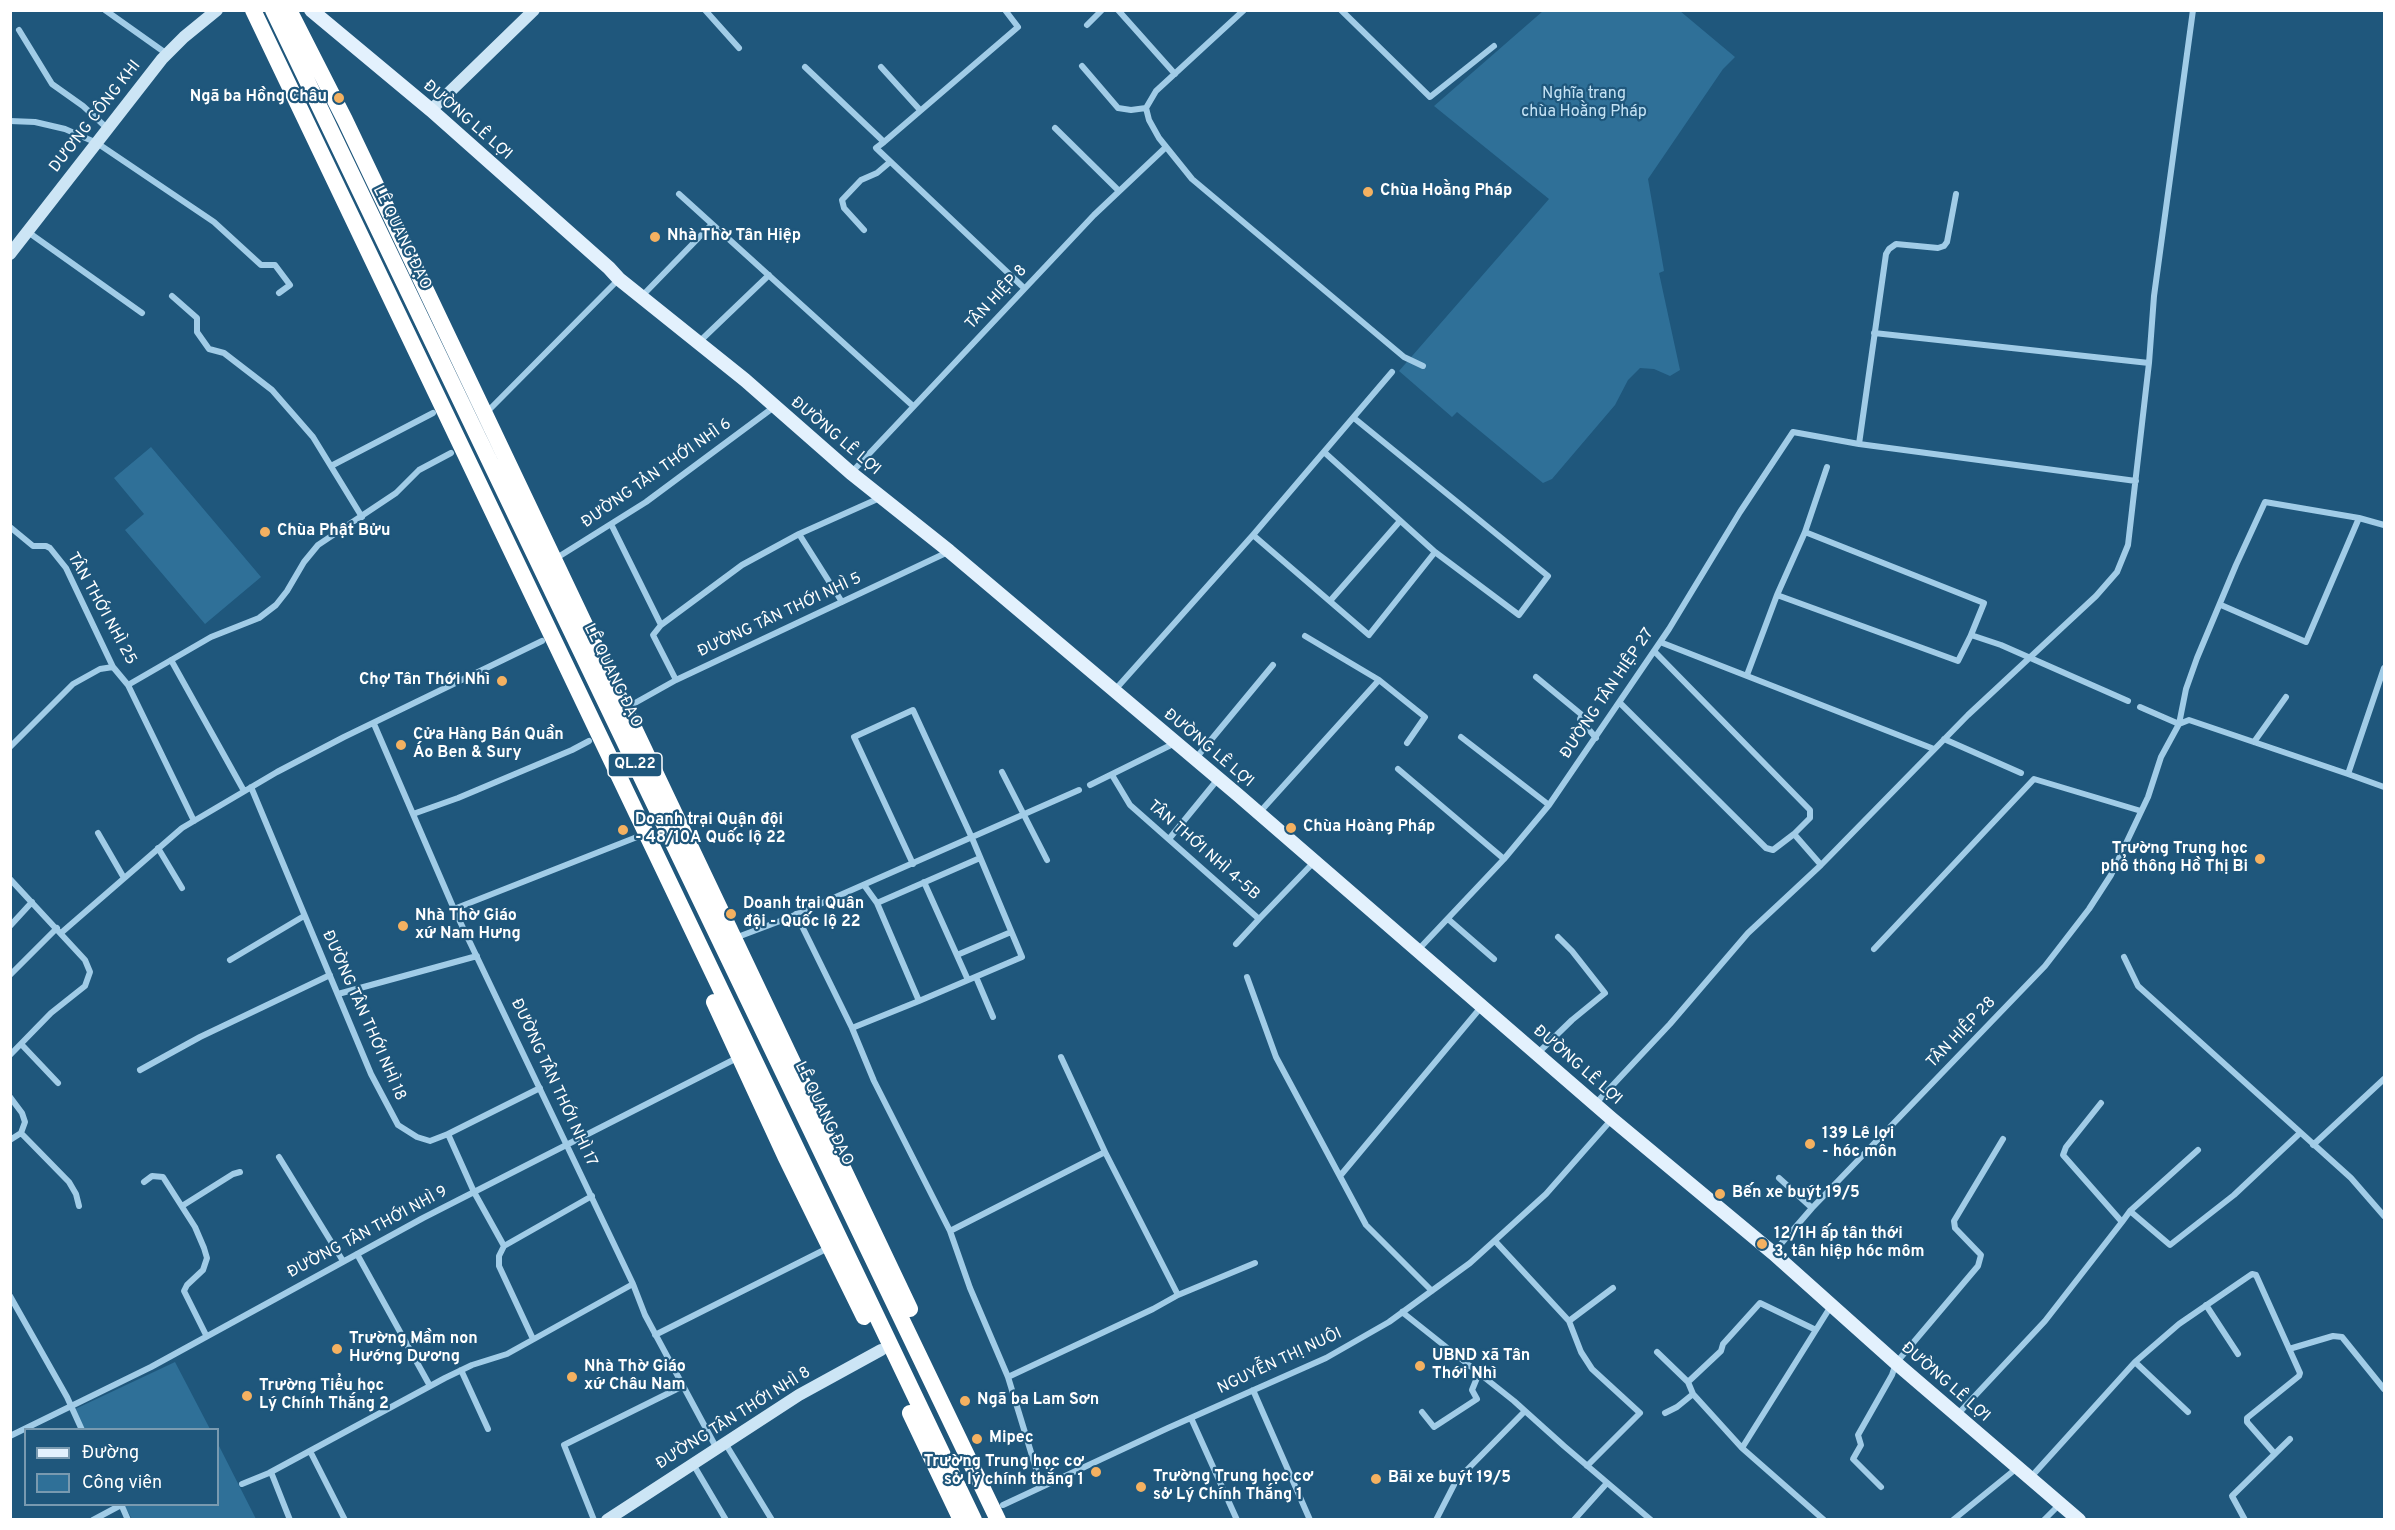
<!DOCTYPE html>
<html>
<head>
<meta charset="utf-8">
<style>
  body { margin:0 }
  #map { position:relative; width:2395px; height:1530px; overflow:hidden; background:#1f577c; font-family:Overpass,sans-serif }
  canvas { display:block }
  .frame { position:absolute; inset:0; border:12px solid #fff; pointer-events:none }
  .legend { position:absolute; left:24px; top:1428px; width:195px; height:78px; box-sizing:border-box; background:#1f577c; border:2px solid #799ab0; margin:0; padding:8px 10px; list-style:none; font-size:18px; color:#fff }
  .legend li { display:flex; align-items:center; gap:12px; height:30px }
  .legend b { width:30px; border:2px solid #799ab0 }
</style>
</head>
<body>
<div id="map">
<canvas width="2395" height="1530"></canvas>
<div class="frame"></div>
<ul class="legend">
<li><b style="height:8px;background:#e3f1fd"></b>Đường</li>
<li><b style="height:16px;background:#2f7098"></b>Công viên</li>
</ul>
</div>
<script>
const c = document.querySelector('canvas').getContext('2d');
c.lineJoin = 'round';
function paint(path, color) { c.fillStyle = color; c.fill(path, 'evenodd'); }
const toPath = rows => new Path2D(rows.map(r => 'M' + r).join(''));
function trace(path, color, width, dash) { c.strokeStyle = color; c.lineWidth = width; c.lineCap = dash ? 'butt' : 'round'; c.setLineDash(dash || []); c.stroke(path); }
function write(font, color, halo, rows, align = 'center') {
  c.font = font + ' Overpass,sans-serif'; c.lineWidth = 4.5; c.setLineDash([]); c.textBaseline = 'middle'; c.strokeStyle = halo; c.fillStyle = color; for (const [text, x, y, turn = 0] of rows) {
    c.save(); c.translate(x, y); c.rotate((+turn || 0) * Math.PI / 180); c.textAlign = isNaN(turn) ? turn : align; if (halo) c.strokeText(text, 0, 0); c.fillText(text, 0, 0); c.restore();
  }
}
paint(toPath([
  [1543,11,1680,11,1735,57,1723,69,1648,179,1664,271,1659,273,1680,370,1670,376,1654,369,1640,368,1628,380,1615,405,1552,479,1543,483,1457,412,1452,417,1399,371,1549,199,1434,106],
  [151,447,261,577,205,624,125,530,144,514,114,478],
  [175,1362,210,1429,83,1429,73,1410],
  [218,1444,256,1519,132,1519,124,1505,218,1504]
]), '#2f7098');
trace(toPath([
  [105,10,167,54],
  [705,10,739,48],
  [1118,10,1175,74],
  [1244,10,1156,91,1146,108,1149,120,1159,138,1192,179,1404,357,1423,366],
  [1341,10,1430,97,1494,46],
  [1087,25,1102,10],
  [19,30,52,84,83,106,108,129],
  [1082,66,1118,108,1131,110,1146,108],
  [805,67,884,142,876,148,1024,288],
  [881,67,920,110],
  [10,121,35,122,65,129,97,143,214,222,261,265,275,265,290,285,279,293],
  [1055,128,1118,190],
  [884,142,1018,27,1005,10],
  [679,194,913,406],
  [864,230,844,208,842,200,861,180,877,173,890,162],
  [28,232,142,313],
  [172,296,197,318,197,332,209,349,224,353,272,390,313,437,362,517],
  [642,296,712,224],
  [1874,333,2149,363],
  [698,343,769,275],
  [486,413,618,280],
  [1859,444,1886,254,1889,249,1896,244,1938,248,1944,246,1947,242,1956,194],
  [1324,452,1435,552],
  [331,466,433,413],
  [851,473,1094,215,1166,147],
  [611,524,661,625,742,565,799,534,882,497],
  [10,527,33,546,46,546,50,548,66,568,113,667,128,685,211,637,259,618,276,605,287,591,304,562,318,545,396,493,419,470,451,453],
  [1805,532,1984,603,1971,635],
  [799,534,842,602],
  [1253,535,1369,635,1435,552,1519,615,1548,576,1354,418],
  [555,559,646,502,774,407],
  [1777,595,1805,532,1827,467],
  [1330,601,1400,521],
  [2221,605,2306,642,2359,518],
  [661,625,653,635,676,680],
  [1305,636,1379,680],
  [1660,642,1934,749],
  [1654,651,1810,810,1810,818,1794,834,1821,865],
  [171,660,244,791],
  [1747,675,1777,595,1958,661,1971,635,2001,645,2128,701],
  [1536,677,1582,715,1580,719,1596,738],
  [128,685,194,821],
  [1114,691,1253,535,1392,372],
  [1620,703,1766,848,1773,850,1794,834],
  [2140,707,2179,724,2186,689,2197,658,2236,565,2265,502,2359,518,2384,525],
  [626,708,676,680,948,552],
  [374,724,454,909,633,1284,645,1315,717,1449],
  [1461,737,1549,805],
  [1944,739,2021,773],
  [2254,742,2286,697],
  [10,747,73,684,100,669,113,667],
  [1196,758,1273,665],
  [1398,769,1504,859],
  [1002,772,1047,860],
  [2348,774,2384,787],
  [1112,775,1130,805,1259,919,1236,944],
  [1090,785,1175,743],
  [251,787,371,1074,398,1125,417,1137,430,1141,448,1134,474,1192,504,1246],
  [1259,813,1379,680,1425,717,1407,743],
  [413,814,458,798,572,750,589,741],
  [98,833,124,878],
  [1169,839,1218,779],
  [158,848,182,888],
  [10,879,85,960,90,972,85,986,51,1013,10,1055],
  [924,882,968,980],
  [864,885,877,903,980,858],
  [877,903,919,1001,1022,957,972,838,913,710,854,737,913,864],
  [454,909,637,837],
  [796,914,852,1028],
  [1259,919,1314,862],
  [1448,919,1494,959],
  [10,926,32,902],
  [61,933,182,828,277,772,344,737,542,641],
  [735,938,788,918,1079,790],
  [1874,949,2034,779,2141,811],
  [1418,950,1504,859,1549,805,1669,629,1740,512,1793,432,1859,444,2136,481],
  [957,955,1011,932],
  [2124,957,2138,986,2351,1178,2384,1216],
  [230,960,304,916],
  [10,975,57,928],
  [976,977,993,1017],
  [1247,977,1276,1057,1366,1225,1432,1291],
  [338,994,477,956],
  [919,1001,852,1028,874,1081,950,1231,970,1288,1008,1377,1041,1485],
  [22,1045,58,1083],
  [1538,1053,1572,1020,1605,993,1572,951,1558,937],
  [1061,1057,1105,1152],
  [140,1070,200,1037,330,975],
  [10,1097,22,1113,25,1122,21,1133,10,1140],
  [1596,1103,1670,1024,1748,933,1821,865,1968,715,2096,596,2117,572,2128,545,2149,363,2154,296,2193,10],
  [21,1133,69,1182,76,1194,79,1206],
  [448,1134,540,1088],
  [2313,1145,2384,1079],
  [279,1157,343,1261],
  [1340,1176,1482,1006],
  [1779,1178,1812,1208],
  [144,1182,152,1176,163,1177,195,1227,204,1248,207,1258,203,1270,187,1285,184,1291,206,1335],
  [182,1206,233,1174,240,1172],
  [2130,1211,2198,1150],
  [2122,1222,2130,1211,2170,1245,2234,1195,2300,1133],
  [950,1231,1105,1152,1178,1295,1153,1309,1008,1377],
  [1495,1241,1569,1321,1613,1288],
  [504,1246,499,1256,499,1266,533,1339],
  [504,1246,592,1196],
  [1773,1253,1812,1208,2045,966,2089,909,2111,875,2148,797,2161,757,2179,724,2189,720,2348,774,2384,668],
  [357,1254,430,1386],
  [1178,1295,1255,1263],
  [10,1296,67,1397,82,1430],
  [2206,1305,2238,1354],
  [1402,1312,1514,1401,1564,1446,1651,1520],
  [1569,1321,1581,1352,1592,1369,1640,1413,1587,1466],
  [655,1335,830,1247],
  [2289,1349,2333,1336,2342,1337,2384,1389],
  [1657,1352,1688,1382,1693,1394,1742,1448,1824,1520],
  [2135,1362,2188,1412],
  [461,1370,488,1429],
  [1688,1382,1721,1351,1723,1344,1760,1303,1816,1330],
  [1253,1390,1310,1520],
  [1422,1412,1434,1427,1477,1399,1472,1390,1479,1373],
  [1665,1413,1677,1407,1693,1394],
  [1957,1415,2045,1321,2122,1222,2063,1155,2066,1147,2101,1103],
  [1191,1418,1237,1520],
  [10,1436,151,1367,423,1218,739,1057],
  [725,1443,772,1520],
  [1742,1448,1831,1306],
  [310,1451,345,1520],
  [693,1464,726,1520],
  [271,1472,290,1520],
  [2031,1477,2135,1362,2179,1324,2252,1274,2256,1275,2300,1373,2299,1376,2247,1418,2247,1422,2275,1454],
  [242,1484,269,1473,445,1378,472,1365,507,1354,633,1284],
  [1881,1487,1853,1459,1861,1445,1858,1435,1892,1375,1896,1363,1978,1266,1981,1255,1955,1228,1954,1221,2003,1139],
  [121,1504,128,1520],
  [1003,1505,1168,1428,1326,1358,1389,1322,1470,1263,1546,1194,1612,1119],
  [93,1520,121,1505],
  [594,1520,564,1445,683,1386],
  [1436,1520,1456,1481,1525,1411],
  [1574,1520,1607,1483],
  [1953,1520,2017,1468],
  [2044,1520,2060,1504],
  [2245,1520,2232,1496,2290,1439]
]), '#a1cce7', 6);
trace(toPath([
  [431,110,534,10],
  [10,254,162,59,184,37,217,10],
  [607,1520,799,1395,881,1350]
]), '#cce5f5', 12);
trace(toPath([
  [311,10,431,110,609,268,619,279,745,380,851,473,949,551,1238,795,1612,1119,1773,1253,1896,1363,2079,1520]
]), '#e3f1fd', 14);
trace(toPath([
  [253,10,974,1520],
  [273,10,998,1520],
  [289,10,345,120,485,414,910,1309],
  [714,1002,785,1156,864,1317],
  [910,1413,961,1520]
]), '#fff', 16);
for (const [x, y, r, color] of [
  [339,98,6,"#f4b161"],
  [1368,192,6,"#f4b161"],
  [655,237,6,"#f4b161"],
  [265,532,6,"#f4b161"],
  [502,681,6,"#f4b161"],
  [401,745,6,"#f4b161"],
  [1291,828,6,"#f4b161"],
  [623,830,6,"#f4b161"],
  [2260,859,6,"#f4b161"],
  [731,914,6,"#f4b161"],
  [403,926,6,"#f4b161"],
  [1810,1144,6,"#f4b161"],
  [1720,1194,6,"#f4b161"],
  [1762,1244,6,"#f4b161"],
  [337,1349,6,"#f4b161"],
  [1420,1366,6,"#f4b161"],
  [572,1377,6,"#f4b161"],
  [247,1396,6,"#f4b161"],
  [965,1401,6,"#f4b161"],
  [977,1439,6,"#f4b161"],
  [1096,1472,6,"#f4b161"],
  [1376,1479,6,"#f4b161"],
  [1141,1487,6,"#f4b161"]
]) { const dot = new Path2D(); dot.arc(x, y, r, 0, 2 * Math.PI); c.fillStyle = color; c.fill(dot); trace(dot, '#1f577c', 2); }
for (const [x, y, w] of [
  [635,765,54]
]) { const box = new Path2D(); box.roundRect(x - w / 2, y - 12, w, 24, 4.5); c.fillStyle = '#1f577c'; c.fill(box); trace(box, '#fff', 1.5); }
write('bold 15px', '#fff', null, [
  ["QL.22",635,765]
]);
write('16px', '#c5e3f5', '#1f577c', [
  ["Nghĩa trang",1584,95],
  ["chùa Hoằng Pháp",1584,113]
]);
write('bold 16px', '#fff', '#1f577c', [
  ["Ngã ba Hồng Châu",327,98,"right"],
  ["Chùa Hoằng Pháp",1380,192],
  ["Nhà Thờ Tân Hiệp",667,237],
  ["Chùa Phật Bửu",277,532],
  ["Chợ Tân Thới Nhì",490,681,"right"],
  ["Cửa Hàng Bán Quần",413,736],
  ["Áo Ben & Sury",413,754],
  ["Doanh trại Quận đội",635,821],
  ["- 48/10A Quốc lộ 22",635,839],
  ["Chùa Hoàng Pháp",1303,828],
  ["Trường Trung học",2248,850,"right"],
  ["phổ thông Hồ Thị Bi",2248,868,"right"],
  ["Doanh trại Quân",743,905],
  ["đội - Quốc lộ 22",743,923],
  ["Nhà Thờ Giáo",415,917],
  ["xứ Nam Hưng",415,935],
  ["139 Lê lợi",1822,1135],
  ["- hóc môn",1822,1153],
  ["Bến xe buýt 19/5",1732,1194],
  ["12/1H ấp tân thới",1774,1235],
  ["3, tân hiệp hóc môm",1774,1253],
  ["Trường Mầm non",349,1340],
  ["Hướng Dương",349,1358],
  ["UBND xã Tân",1432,1357],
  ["Thới Nhì",1432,1375],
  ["Nhà Thờ Giáo",584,1368],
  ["xứ Châu Nam",584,1386],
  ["Trường Tiểu học",259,1387],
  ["Lý Chính Thắng 2",259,1405],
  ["Ngã ba Lam Sơn",977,1401],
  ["Mipec",989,1439],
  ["Trường Trung học cơ",1084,1463,"right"],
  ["sở lý chính thắng 1",1084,1481,"right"],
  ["Trường Trung học cơ",1153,1478],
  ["sở Lý Chính Thắng 1",1153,1496],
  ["Bãi xe buýt 19/5",1388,1479]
], 'left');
write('16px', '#fff', '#1f577c', [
  ["DƯƠNG CÔNG KHI",96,117,-52],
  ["ĐƯỜNG LÊ LỢI",467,121,41],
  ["LÊ QUANG ĐẠO",401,238,64],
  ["TÂN HIỆP 8",997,298,-47],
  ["ĐƯỜNG LÊ LỢI",835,437,40],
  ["ĐƯỜNG TẢN THỚI NHÌ 6",657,474,-35],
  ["TÂN THỚI NHÌ 25",101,609,61],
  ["ĐƯỜNG TÂN THỚI NHÌ 5",780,616,-25],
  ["LÊ QUANG ĐẠO",612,676,64],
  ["ĐƯỜNG TÂN HIỆP 27",1608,694,-56],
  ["ĐƯỜNG LÊ LỢI",1208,749,40],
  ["TÂN THỚI NHÌ 4-5B",1203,851,41],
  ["ĐƯỜNG TÂN THỚI NHÌ 18",363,1016,66],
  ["TÂN HIỆP 28",1962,1033,-46],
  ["ĐƯỜNG LÊ LỢI",1577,1066,41],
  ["ĐƯỜNG TÂN THỚI NHÌ 17",553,1083,65],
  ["LÊ QUANG ĐẠO",823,1114,64],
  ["ĐƯỜNG TÂN THỚI NHÌ 9",368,1233,-28],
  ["NGUYỄN THỊ NUÔI",1280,1362,-25],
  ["ĐƯỜNG LÊ LỢI",1945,1383,41],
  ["ĐƯỜNG TÂN THỚI NHÌ 8",734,1419,-32]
]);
</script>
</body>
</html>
